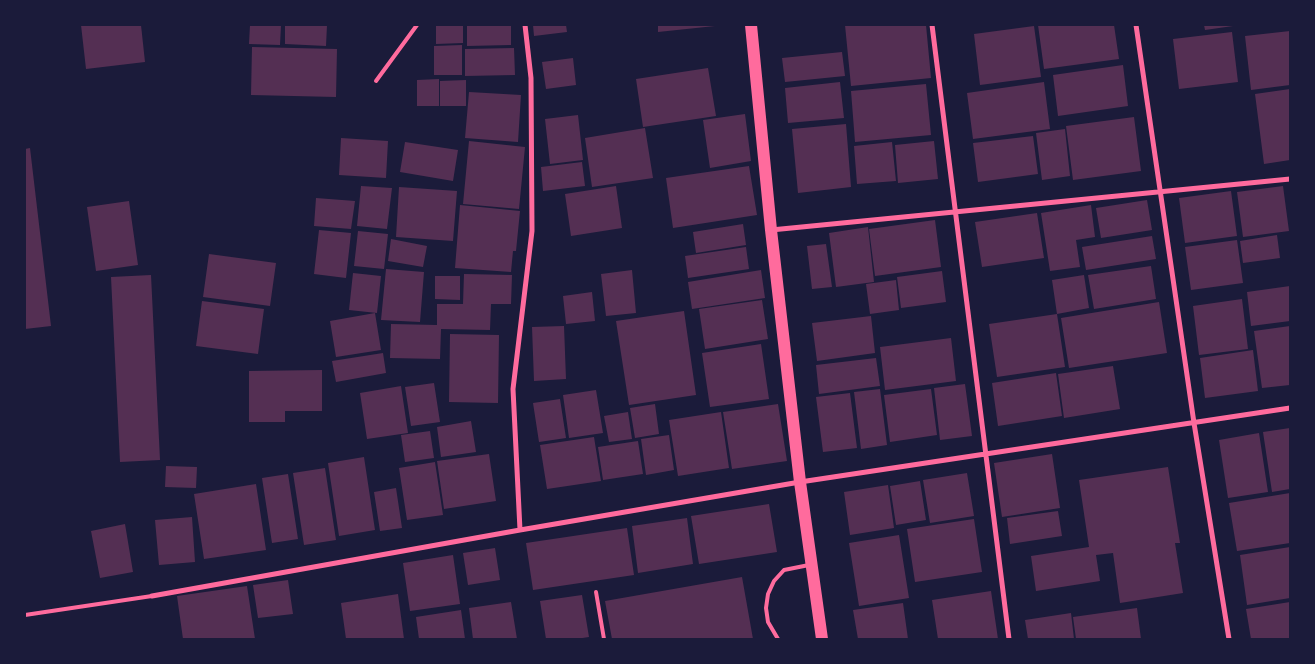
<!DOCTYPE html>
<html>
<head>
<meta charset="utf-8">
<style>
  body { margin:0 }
  #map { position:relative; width:1315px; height:664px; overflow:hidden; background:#1b1b3a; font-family:Figtree,sans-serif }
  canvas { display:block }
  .frame { position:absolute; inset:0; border:26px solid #1b1b3a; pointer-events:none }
</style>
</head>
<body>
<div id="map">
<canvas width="1315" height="664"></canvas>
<div class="frame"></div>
</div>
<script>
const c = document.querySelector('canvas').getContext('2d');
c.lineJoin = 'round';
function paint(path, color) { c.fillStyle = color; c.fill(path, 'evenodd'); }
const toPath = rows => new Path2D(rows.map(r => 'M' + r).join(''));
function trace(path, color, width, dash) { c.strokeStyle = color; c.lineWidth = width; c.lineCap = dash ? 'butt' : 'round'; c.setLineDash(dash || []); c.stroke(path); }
paint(toPath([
  [81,25,141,25,145,62,86,69],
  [250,25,281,25,280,45,249,44],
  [285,25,327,25,326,46,285,44],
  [436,25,463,25,463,43,436,44],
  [467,25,511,25,511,45,467,46],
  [533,25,566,25,567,32,534,36],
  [658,25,715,25,715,26,658,32],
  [845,25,926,25,931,78,851,86],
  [1038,25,1114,25,1119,59,1044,69],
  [1204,25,1233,25,1233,26,1205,30],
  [1034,26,1041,77,980,85,974,34],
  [1290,31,1290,85,1251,90,1245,36],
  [1232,32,1238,82,1179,89,1173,39],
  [462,45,462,75,434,75,434,46],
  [252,47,337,49,336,97,251,95],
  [514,48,515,75,465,76,465,49],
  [842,52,845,76,785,82,782,58],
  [573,58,576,85,546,89,542,62],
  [1123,65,1128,106,1058,116,1053,75],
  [708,68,716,116,643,127,636,79],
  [439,79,439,106,417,106,417,80],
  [466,80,466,106,440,106,440,81],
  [840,82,844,118,788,123,785,88],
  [1044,82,1050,129,973,139,967,93],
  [926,84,931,135,855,142,851,91],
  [1290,89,1290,160,1264,164,1255,94],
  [469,92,521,95,518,142,465,138],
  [745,114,751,161,710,168,703,120],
  [578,115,583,160,550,164,545,119],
  [1134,117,1141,171,1073,180,1066,126],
  [846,124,851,187,798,193,792,129],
  [645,128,653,178,592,187,585,138],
  [1065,129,1070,176,1042,180,1036,133],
  [1033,136,1038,174,978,182,973,143],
  [341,138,388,141,386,178,339,175],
  [469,141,525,147,519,209,463,204],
  [934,141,938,179,898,183,895,145],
  [405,142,458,150,453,181,400,172],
  [892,142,896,181,857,184,854,146],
  [30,148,51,326,25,329,25,149],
  [582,162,585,186,543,191,541,167],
  [749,166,757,215,673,228,666,178],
  [361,186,392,188,387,229,357,226],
  [616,186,622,228,571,236,565,194],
  [1283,186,1289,231,1243,237,1237,192],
  [399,187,457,191,453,241,396,237],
  [1231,191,1237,236,1185,243,1179,198],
  [316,198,355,201,351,229,314,226],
  [1147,200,1152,230,1101,238,1096,208],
  [129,201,138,265,96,271,87,207],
  [460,205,520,211,516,251,513,251,511,272,455,268],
  [1091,205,1095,237,1076,240,1080,267,1050,271,1041,213],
  [1037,213,1044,258,982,267,975,222],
  [935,220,941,267,875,276,869,229],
  [743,224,746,245,696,253,693,232],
  [868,227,874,282,836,287,829,233],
  [319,230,351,233,346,278,314,274],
  [358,231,388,234,384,269,354,266],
  [1277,235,1280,258,1243,263,1240,241],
  [1152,236,1156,259,1086,270,1082,247],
  [391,239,427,246,423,267,388,261],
  [1237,240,1243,283,1191,290,1185,247],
  [826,244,832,287,812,289,807,246],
  [746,247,749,269,688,278,685,256],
  [209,254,276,263,270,306,203,297],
  [1151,266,1156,299,1094,309,1088,275],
  [386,269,424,272,420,322,381,320],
  [632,270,636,313,606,316,601,274],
  [761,270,765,298,692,309,688,282],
  [942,271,946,302,901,308,897,277],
  [353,273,381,276,377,313,349,310],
  [464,274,512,275,511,304,491,304,490,330,441,329,440,359,390,358,391,324,437,325,437,304,463,304],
  [151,275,160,460,120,462,111,277],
  [1084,275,1089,308,1057,314,1065,367,997,377,989,324,1057,314,1052,280],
  [435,276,460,276,460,300,435,299],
  [896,280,899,310,870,314,866,284],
  [1290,286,1290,321,1251,326,1247,292],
  [592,292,595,321,566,324,563,296],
  [1242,299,1248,349,1199,355,1193,306],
  [762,300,768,339,705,349,699,309],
  [202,301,264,309,258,354,196,346],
  [1159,302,1167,353,1069,368,1061,318],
  [684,311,696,395,629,405,616,321],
  [375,313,381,350,336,357,330,321],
  [871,316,875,353,817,361,812,323],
  [564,326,566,379,534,381,532,327],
  [1290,326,1290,385,1262,388,1254,331],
  [450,334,499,335,498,403,449,402],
  [951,338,956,381,885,390,880,347],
  [761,344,769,399,710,407,702,353],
  [1253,350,1258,391,1205,398,1200,358],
  [383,353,386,373,336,382,332,361],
  [876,358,880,386,819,394,816,365],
  [1113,366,1120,409,1064,418,1058,374],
  [322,370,322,411,285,411,285,422,249,422,249,371],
  [1056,373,1062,416,998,426,992,383],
  [434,383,440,422,411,426,405,387],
  [965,384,972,436,940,440,934,388],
  [401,386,408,433,367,439,360,393],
  [880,389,887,445,861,449,854,392],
  [931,389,937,435,890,442,884,395],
  [596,390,603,433,569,438,563,395],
  [850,393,857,448,823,452,816,397],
  [560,399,566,438,539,442,533,403],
  [655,404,659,434,635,438,630,408],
  [778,404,787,461,732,469,723,412],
  [628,412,632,439,609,442,604,416],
  [721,412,729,468,678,476,669,420],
  [471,421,476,452,441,457,437,427],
  [1290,428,1290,489,1272,492,1263,432],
  [430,431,434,458,405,462,401,435],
  [1259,433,1268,492,1228,498,1219,440],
  [669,435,674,470,646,475,641,439],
  [594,437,601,481,547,489,540,445],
  [638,441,643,474,603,480,598,447],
  [489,454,496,501,444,509,437,461],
  [1052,454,1060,508,1002,517,994,463],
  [364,457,375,530,339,536,328,463],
  [435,462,443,515,407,520,399,468],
  [166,466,197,467,196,488,165,487],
  [1168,467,1180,543,1175,543,1183,593,1120,603,1113,553,1096,555,1100,581,1036,591,1031,556,1089,547,1079,480],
  [325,468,336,540,304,545,293,473],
  [967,473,974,516,930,523,923,480],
  [288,474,298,539,272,543,262,478],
  [920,481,926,520,896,525,890,486],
  [256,484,266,550,204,559,194,494],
  [888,485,894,528,850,535,844,492],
  [396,488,402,528,380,531,374,492],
  [1290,493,1290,543,1237,551,1229,503],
  [769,504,777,552,699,564,691,516],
  [1058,511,1062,536,1010,544,1007,518],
  [192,517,195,562,159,565,155,520],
  [687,518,693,564,638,573,632,526],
  [974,519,982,572,915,582,907,529],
  [125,524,133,572,100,578,91,531],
  [627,528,634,575,533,590,526,543],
  [899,535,909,598,859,606,849,543],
  [1290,547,1290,598,1247,605,1240,555],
  [495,548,500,580,468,585,463,553],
  [453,555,460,604,410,611,403,563],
  [742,577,753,639,612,639,605,601],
  [288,580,293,614,258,618,253,585],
  [247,586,255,639,183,639,177,596],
  [991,591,998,639,938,639,932,600],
  [398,594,404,639,346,639,341,603],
  [582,595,589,637,576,639,546,639,540,601],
  [511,602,517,639,473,639,469,608],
  [1290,602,1290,639,1251,639,1246,609],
  [903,603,908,639,858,639,853,610],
  [1137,608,1141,639,1076,639,1073,617],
  [461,610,465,639,419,639,416,617],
  [1071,613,1074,639,1028,639,1025,620]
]), '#542f53');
trace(toPath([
  [376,81,417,25],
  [596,592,604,639],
  [25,615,152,596],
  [778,639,768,622,766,608,768,594,774,581,784,570,809,565]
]), '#ff6b9d', 4);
trace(toPath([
  [932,25,1009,639],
  [1136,25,1194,423,1229,639],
  [771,230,1290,179],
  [520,530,513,389,532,231,531,78,525,25],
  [152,596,520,530,800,482,1290,408]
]), '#ff6b9d', 5);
trace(toPath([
  [751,25,771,230,800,482,822,639]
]), '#ff6b9d', 12);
</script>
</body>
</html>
